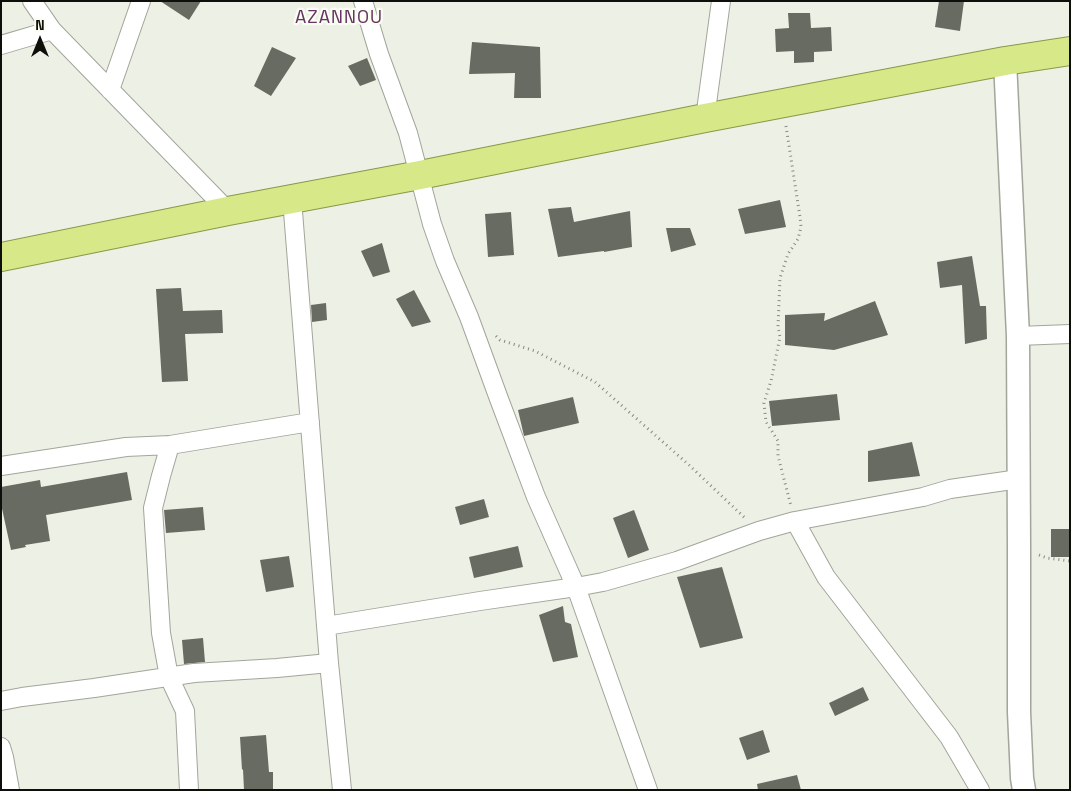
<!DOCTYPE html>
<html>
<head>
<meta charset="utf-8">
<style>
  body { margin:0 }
  #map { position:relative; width:1071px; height:791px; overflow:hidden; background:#edf0e5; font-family:"Space Grotesk",sans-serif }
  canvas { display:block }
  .frame { position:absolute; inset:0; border:2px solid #0e0f0b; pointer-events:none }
  .north { position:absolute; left:15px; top:15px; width:50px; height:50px; -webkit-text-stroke:4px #fafdf2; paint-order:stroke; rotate:0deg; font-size:14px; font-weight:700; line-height:20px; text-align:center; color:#0e0f0b }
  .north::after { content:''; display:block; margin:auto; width:18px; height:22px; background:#0e0f0b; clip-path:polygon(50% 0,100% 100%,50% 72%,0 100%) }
</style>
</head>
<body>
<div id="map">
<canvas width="1071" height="791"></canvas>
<div class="frame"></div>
<div class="north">N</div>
</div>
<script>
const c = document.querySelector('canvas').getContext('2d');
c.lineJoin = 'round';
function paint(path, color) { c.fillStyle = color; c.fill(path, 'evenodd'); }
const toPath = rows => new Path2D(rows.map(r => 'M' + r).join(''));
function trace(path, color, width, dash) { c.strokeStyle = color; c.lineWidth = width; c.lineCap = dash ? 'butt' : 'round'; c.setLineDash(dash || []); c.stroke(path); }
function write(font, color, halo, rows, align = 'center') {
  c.font = font + ' "Space Grotesk",sans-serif'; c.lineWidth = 4.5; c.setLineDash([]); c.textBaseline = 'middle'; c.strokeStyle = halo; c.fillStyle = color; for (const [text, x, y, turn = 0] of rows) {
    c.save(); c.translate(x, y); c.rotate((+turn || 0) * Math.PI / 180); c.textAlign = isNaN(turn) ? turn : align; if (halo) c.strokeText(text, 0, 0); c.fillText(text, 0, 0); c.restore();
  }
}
paint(toPath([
  [160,1,201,1,189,20],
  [939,1,964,1,960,31,935,27],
  [788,13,810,13,811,28,831,27,832,51,814,52,814,62,794,63,794,51,776,52,775,29,789,28],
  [472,42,540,47,541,98,514,98,515,73,469,74],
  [272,47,296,58,271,96,254,86],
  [367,58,376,80,360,86,348,66],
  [780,200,786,227,745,234,738,209],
  [571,207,574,222,630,211,632,247,604,252,604,251,558,257,548,209],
  [511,212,514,255,488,257,485,214],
  [666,228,690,228,696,245,671,252],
  [382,243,390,272,373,277,361,251],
  [972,256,980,306,986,306,987,339,965,344,962,285,940,288,937,262],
  [181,288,183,311,222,310,223,333,185,334,188,381,162,382,156,289],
  [414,290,431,322,412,327,396,299],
  [875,301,888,335,834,350,785,345,785,315,825,313,824,321],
  [326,303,327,320,312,322,311,305],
  [837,394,840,420,772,426,769,401],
  [573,397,579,423,524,436,518,410],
  [912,442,920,476,868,482,868,451],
  [127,472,132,500,46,515,50,541,25,545,26,547,11,550,1,504,1,487,40,480,41,487],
  [484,499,489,517,460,525,455,507],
  [203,507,205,530,166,533,164,510],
  [634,510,649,550,628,558,613,518],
  [1051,529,1070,529,1070,557,1051,557],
  [518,546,523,567,474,578,469,557],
  [289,556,294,587,266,592,260,560],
  [722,567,743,638,700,648,677,577],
  [563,606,565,622,571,624,578,657,553,662,539,615],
  [203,638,205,662,184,664,182,640],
  [863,687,869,700,835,716,829,703],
  [763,730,770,752,747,760,739,738],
  [266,735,269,772,273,772,273,790,244,790,243,769,242,770,240,737],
  [797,775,801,790,758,790,757,784]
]), '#686b61');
const minor = toPath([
  [32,1,52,30,228,211],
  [363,1,379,54,408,133,432,224,445,261,469,317,499,399,536,497,576,587,648,790],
  [1,45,52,30],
  [110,90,141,1],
  [705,118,721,1],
  [292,199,329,663,342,790],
  [1018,336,1070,334],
  [170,445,161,476,153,508,161,633,169,677,185,711,189,790],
  [1,466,126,447,170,445,310,422],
  [795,521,826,577,949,737,980,790],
  [326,626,480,601,576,587,603,582,677,561,759,531,795,521,923,497,950,489,1019,479],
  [1,701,22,697,94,688,194,673,277,668,329,663],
  [1,747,4,757,10,790]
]);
const tertiary = toPath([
  [1005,61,1018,336,1019,547,1019,712,1022,778,1024,790]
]);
const trunk = toPath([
  [1,257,228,211,420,175,705,118,1005,61,1070,51]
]);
trace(minor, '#a2a59a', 20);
trace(tertiary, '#a2a59a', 25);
trace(trunk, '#8a9849', 30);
trace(toPath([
  [786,126,800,217,801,227,798,239,788,254,780,278,778,327,780,337,771,381,764,403,766,422,778,441,778,456,791,506],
  [496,336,500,340,535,351,595,382,689,465,746,519],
  [1039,555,1047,558,1070,561]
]), '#888a82', 3, [1, 4]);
trace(minor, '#fff', 18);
trace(tertiary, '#fff', 22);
trace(trunk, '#d6e888', 28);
c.letterSpacing = '1px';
write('18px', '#663364', '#fafdf2', [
  ["AZANNOU",339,18]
]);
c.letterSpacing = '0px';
</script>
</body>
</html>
